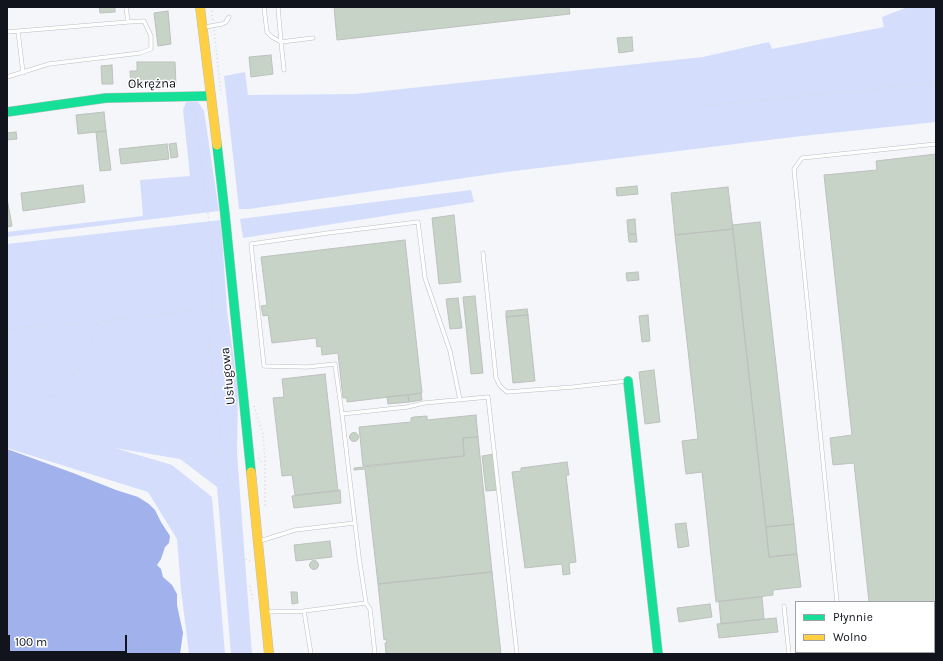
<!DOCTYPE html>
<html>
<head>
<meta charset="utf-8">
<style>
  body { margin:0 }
  #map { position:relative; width:943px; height:661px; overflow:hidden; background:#f5f6f9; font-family:Karla,sans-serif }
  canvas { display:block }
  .frame { position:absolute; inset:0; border:8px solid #11141d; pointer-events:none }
  .legend { position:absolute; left:795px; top:601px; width:140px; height:52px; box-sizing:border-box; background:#fff; border:1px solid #a0a1a5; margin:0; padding:5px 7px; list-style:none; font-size:12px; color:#11141d }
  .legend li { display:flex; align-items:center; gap:8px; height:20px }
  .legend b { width:20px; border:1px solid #a0a1a5 }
  .scale { position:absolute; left:8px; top:635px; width:119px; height:18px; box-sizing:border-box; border:2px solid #11141d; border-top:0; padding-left:5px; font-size:12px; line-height:14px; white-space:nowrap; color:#11141d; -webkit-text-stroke:3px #fff; paint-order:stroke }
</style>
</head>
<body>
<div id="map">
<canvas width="943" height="661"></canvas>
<div class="frame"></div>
<ul class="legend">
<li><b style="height:5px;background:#16e098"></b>Płynnie</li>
<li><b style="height:5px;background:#ffcf43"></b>Wolno</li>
</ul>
<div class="scale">100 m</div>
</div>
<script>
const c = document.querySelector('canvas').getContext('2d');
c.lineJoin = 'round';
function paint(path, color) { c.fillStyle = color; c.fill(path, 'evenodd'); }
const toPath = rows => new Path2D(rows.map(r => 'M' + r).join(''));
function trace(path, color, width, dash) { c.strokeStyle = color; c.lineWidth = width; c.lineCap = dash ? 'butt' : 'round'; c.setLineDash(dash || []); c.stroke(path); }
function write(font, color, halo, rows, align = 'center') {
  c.font = font + ' Karla,sans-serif'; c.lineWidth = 3; c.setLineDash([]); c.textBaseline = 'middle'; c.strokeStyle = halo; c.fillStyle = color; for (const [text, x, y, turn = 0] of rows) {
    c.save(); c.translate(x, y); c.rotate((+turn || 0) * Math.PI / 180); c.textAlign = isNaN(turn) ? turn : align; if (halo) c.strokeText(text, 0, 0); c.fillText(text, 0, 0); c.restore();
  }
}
paint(toPath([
  [908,7,936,7,936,122,793,137,506,172,249,209,239,209,224,76,245,72,248,95,355,94,703,57,769,42,772,49,884,27,882,17],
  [186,102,198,102,204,111,219,211,7,237,7,232,143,216,140,180,190,176,183,110],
  [471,190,474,202,243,238,240,219],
  [221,220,227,311,238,388,237,453,252,654,231,654,217,487,180,459,115,448,172,465,212,497,225,654,189,654,181,589,177,539,148,492,7,448,7,244]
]), '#d4defc');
paint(toPath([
  [7,449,73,473,116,490,138,497,149,504,155,510,161,522,170,536,169,543,165,547,161,559,157,565,161,569,163,577,172,585,177,594,177,605,183,633,180,654,7,654]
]), '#a0b1ec');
const building = toPath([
  [99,7,115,7,115,12,100,13,99,7],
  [334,7,569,7,570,14,337,40,334,7],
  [168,11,171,44,158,46,154,13,168,11],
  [632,37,633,51,619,53,617,38,632,37],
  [271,55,273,74,251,77,249,57,271,55],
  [137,62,175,62,176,86,131,87,130,71,137,71,137,62],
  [112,65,113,84,102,84,101,66,112,65],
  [104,112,106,131,78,134,76,115,104,112],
  [106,131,111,170,100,171,96,132,106,131],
  [16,132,17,139,7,140,7,133,16,132],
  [176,143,178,157,171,158,169,144,176,143],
  [167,144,169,159,121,164,119,149,167,144],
  [936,154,936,651,934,651,934,602,869,602,854,463,833,465,830,438,852,435,824,175,877,170,876,161,936,154],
  [83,185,85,202,23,211,21,193,83,185],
  [637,186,638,194,617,196,616,188,637,186],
  [728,187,733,229,675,235,671,193,728,187],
  [7,198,12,226,7,227,7,198],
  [454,215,461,282,439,284,432,218,454,215],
  [635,219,636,234,628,234,627,220,635,219],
  [760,222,794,524,766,527,732,225,760,222],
  [733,229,769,557,797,554,801,587,773,590,773,595,716,602,702,472,686,474,682,441,698,439,675,235,733,229],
  [636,234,637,242,629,242,628,235,636,234],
  [405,240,422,393,347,402,347,398,343,398,338,353,322,355,321,346,317,347,316,338,272,343,268,315,263,316,261,306,267,305,261,257,405,240],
  [638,272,639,280,627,281,626,273,638,272],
  [475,296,483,373,471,374,463,297,475,296],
  [458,298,462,328,450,329,446,299,458,298],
  [527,309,528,315,506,317,506,311,527,309],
  [528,315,535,381,513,383,506,317,528,315],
  [648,315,650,341,642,342,639,316,648,315],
  [654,370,660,422,645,424,639,372,654,370],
  [325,374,338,491,295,495,292,475,282,476,273,398,284,397,282,379,325,374],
  [421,393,422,400,409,402,408,395,421,393],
  [408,395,409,402,388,404,387,397,408,395],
  [476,415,478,437,463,438,464,456,363,466,359,427,411,422,411,418,414,417,427,416,427,420,476,415],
  '349.5 437a4.5 4.5 0 1 1 9 0a4.5 4.5 0 1 1-9 0Z',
  [478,437,492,572,378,584,365,469,354,470,354,468,464,456,463,438,478,437],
  [494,454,498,490,486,491,482,456,494,454],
  [567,462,569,475,566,475,576,562,569,563,570,574,563,575,562,564,525,568,512,472,521,471,521,468,567,462],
  [340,490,341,503,294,508,292,496,340,490],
  [686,523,689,546,678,548,675,524,686,523],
  [794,524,797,554,769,557,766,527,794,524],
  [330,541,332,557,296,561,294,545,330,541],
  '309.5 565a4.5 4.5 0 1 1 9 0a4.5 4.5 0 1 1-9 0Z',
  [492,572,501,654,386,654,385,643,387,643,386,639,384,640,378,584,492,572],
  [291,592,297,592,298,603,292,604,291,592],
  [762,597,764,619,721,624,719,601,762,597],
  [710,604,712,617,679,622,677,608,710,604],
  [776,618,778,632,719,638,717,624,776,618],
  [874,652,924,652,906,654,875,654,874,652]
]);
paint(building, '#c6d3c6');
trace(building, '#bdc1be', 1);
const lane = toPath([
  [264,7,267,32,272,37,281,42,284,70],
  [278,7,281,42,313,38],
  [205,27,222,24,226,22,229,17],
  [18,31,23,73],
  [7,32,128,22],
  [7,77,49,64,140,53,151,49,151,36,144,21,128,22,126,7],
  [483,253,496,378,500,386,507,392,573,387,627,381],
  [342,414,407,407,424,403,488,397,517,654],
  [260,541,295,530,354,523],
  [837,602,794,169,802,158,936,144],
  [784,606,789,654],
  [304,611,311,654],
  [267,612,304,611,366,603],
  [842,652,842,654],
  [375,654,370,609,366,603,359,557,342,414,335,364,307,367,264,366,251,244,328,233,418,222,425,278,450,351,460,400]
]);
const fast = toPath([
  [7,112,106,98,210,96],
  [217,145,225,215,251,472],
  [628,381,658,654]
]);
const slow = toPath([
  [200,7,217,145],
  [251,472,269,654]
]);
trace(lane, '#bcbec4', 4.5);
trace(fast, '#bcbec4', 10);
trace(slow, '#bcbec4', 10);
trace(toPath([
  [211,7,213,21],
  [214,30,221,94],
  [194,106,214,260,209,345,223,457,238,515,241,556,250,561],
  [702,106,936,83],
  [7,329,98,322,224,306],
  [7,370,21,377,50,397,57,396,71,381,89,350,98,322],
  [254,406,263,434,265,460,265,507],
  [259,458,260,461,265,462],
  [250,586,253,602]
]), '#d7d8da', 1.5, [1, 3]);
trace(lane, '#fefefe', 3.5);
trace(fast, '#16e098', 9);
trace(slow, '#ffcf43', 9);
write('13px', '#11141d', '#fff', [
  ["Okrężna",152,84,-1],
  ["Usługowa",228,376,-96]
]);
</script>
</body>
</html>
